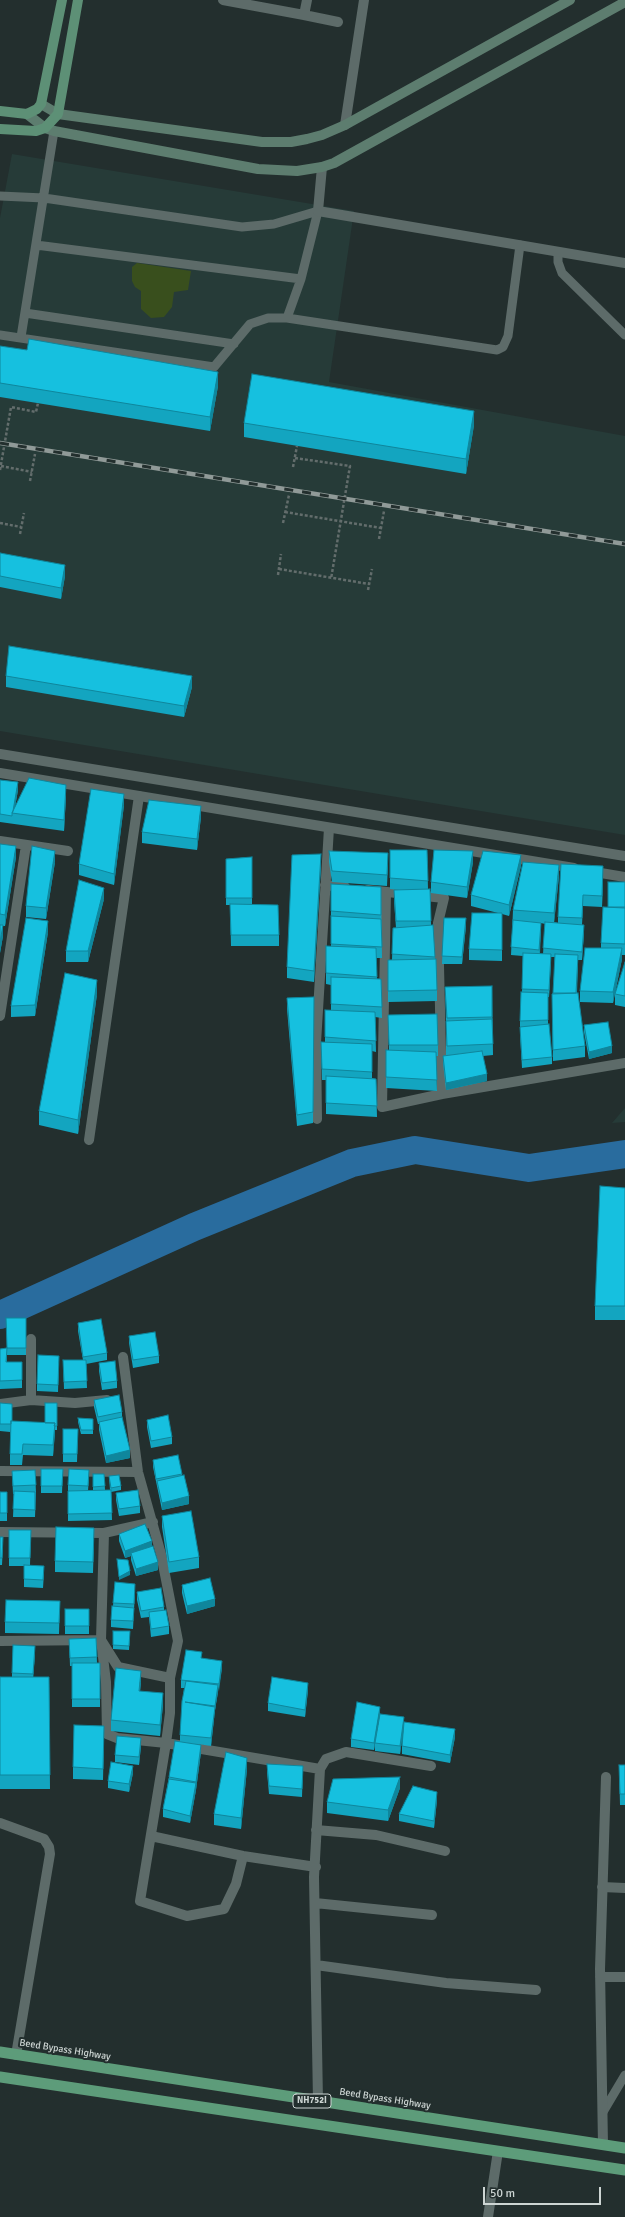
<!DOCTYPE html>
<html>
<head>
<meta charset="utf-8">
<style>
  body { margin:0 }
  #map { position:relative; width:625px; height:2217px; overflow:hidden; background:#232f2e; font-family:Signika,sans-serif }
  canvas { display:block }
  .scale { position:absolute; left:483px; top:2187px; width:118px; height:18px; box-sizing:border-box; border:2px solid #cdd5d3; border-top:0; padding-left:5px; font-size:12px; line-height:14px; white-space:nowrap; color:#cdd5d3; -webkit-text-stroke:3px #232f2e; paint-order:stroke }
</style>
</head>
<body>
<div id="map">
<canvas width="625" height="2217"></canvas>
<div class="scale">50 m</div>
</div>
<script>
const c = document.querySelector('canvas').getContext('2d');
c.lineJoin = 'round';
function paint(path, color) { c.fillStyle = color; c.fill(path, 'evenodd'); }
const toPath = rows => new Path2D(rows.map(r => 'M' + r).join(''));
function trace(path, color, width, dash) { c.strokeStyle = color; c.lineWidth = width; c.lineCap = dash ? 'butt' : 'round'; c.setLineDash(dash || []); c.stroke(path); }
function write(font, color, halo, rows, align = 'center') {
  c.font = font + ' Signika,sans-serif'; c.lineWidth = 4; c.setLineDash([]); c.textBaseline = 'middle'; c.strokeStyle = halo; c.fillStyle = color; for (const [text, x, y, turn = 0] of rows) {
    c.save(); c.translate(x, y); c.rotate((+turn || 0) * Math.PI / 180); c.textAlign = isNaN(turn) ? turn : align; if (halo) c.strokeText(text, 0, 0); c.fillText(text, 0, 0); c.restore();
  }
}
paint(toPath([
  [12,154,354,211,329,382,625,436,625,835,0,731,0,218],
  [625,1108,625,1122,612,1123]
]), '#263b38');
paint(toPath([
  [137,263,191,271,188,290,174,292,172,307,164,317,151,318,141,309,141,291,135,287,132,281,132,267]
]), '#394f1d');
trace(toPath([
  [0,1315,194,1227,352,1163,415,1150,529,1168,625,1154]
]), '#296c9e', 28);
trace(toPath([
  [295,458,350,466,331,579],
  [1,466,32,472],
  [293,467,297,446],
  [0,470,11,407,36,412,38,403],
  [30,481,35,454],
  [285,512,381,528],
  [0,523,21,527],
  [283,523,289,495],
  [20,534,24,513],
  [379,539,384,511],
  [279,569,369,584],
  [278,575,281,554],
  [368,590,372,569]
]), '#636d6c', 2.5, [3, 2]);
trace(toPath([
  [0,196,44,198,242,227,274,224,318,211],
  [36,245,301,279],
  [558,252,558,262,562,273,625,335],
  [25,313,234,344],
  [287,318,301,279,318,211],
  [0,335,214,367,250,324,268,318,287,318,497,350,503,347,508,336,520,245],
  [21,337,54,131],
  [603,2112,625,2075]
]), '#5d6b69', 9);
trace(toPath([
  [223,0,304,15,307,0],
  [304,15,338,22],
  [345,125,364,0],
  [322,167,318,211,625,263],
  [0,841,68,851],
  [325,885,345,887],
  [368,890,444,898,438,923,442,1094,625,1063],
  [386,892,382,1107,442,1094],
  [0,1016,26,845],
  [317,1119,316,1043,329,828],
  [89,1140,139,796],
  [31,1339,31,1400],
  [123,1357,138,1472,161,1554,178,1641,170,1678,170,1713,166,1743,140,1901,187,1916,224,1909,236,1884,243,1856],
  [0,1404,31,1400,75,1403,107,1400],
  [0,1471,138,1472],
  [0,1532,104,1533,153,1522],
  [104,1533,101,1640,118,1667,170,1678],
  [0,1641,101,1640,106,1682,107,1734,117,1738,166,1743,320,1769],
  [0,1823,44,1839,49,1847,50,1854,16,2055],
  [316,1830,376,1835,445,1851],
  [151,1836,243,1856,316,1867],
  [602,1887,625,1888],
  [315,1903,432,1915],
  [316,1965,446,1983,536,1990],
  [600,1977,625,1977],
  [318,2101,314,1877,320,1769,326,1759,346,1752,431,1766],
  [603,2145,600,1969,606,1777],
  [488,2217,498,2151]
]), '#5d6b69', 10);
trace(toPath([
  [0,754,625,856],
  [0,773,574,868],
  [589,871,625,877]
]), '#5d6b69', 10);
trace(toPath([
  [41,104,58,114,262,142,291,142,307,139,322,135,345,125,570,0],
  [27,114,45,128,54,131,258,169,297,171,322,167,334,163,625,2]
]), '#5d7d6f', 10);
trace(toPath([
  [0,111,27,114,37,109,41,104,62,0],
  [0,129,36,131,45,128,58,114,78,0]
]), '#5d9076', 10);
trace(toPath([
  [0,2052,625,2148],
  [0,2077,625,2170]
]), '#5d9c7a', 11);
const rail = toPath([
  [0,443,625,544]
]);
trace(rail, '#909a98', 4.5);
trace(rail, '#232f2e', 3, [9]);
paint(toPath([
  [0,346,218,386,210,431,0,397],
  [244,423,474,425,466,474,244,437],
  [0,553,65,576,61,599,0,587],
  [6,676,192,687,184,717,6,687],
  [0,780,18,790,15,807,66,796,64,831,0,822],
  [124,805,114,885,79,875,79,864],
  [201,817,197,850,142,843,142,832],
  [0,844,16,857,5,926,3,926,3,936,0,953],
  [390,850,427,850,428,889,430,889,431,925,433,925,435,959,437,990,437,1001,388,1002,388,960,392,960,393,928,396,928,394,901,394,890,399,890,390,889],
  [329,851,388,864,387,886,332,882,329,862],
  [252,857,252,904,279,935,279,946,231,946,230,905,226,905,226,859],
  [55,862,46,919,26,917,26,906],
  [473,862,467,898,431,893,431,882],
  [321,865,314,982,287,978,287,967],
  [521,866,509,916,502,914,502,961,469,960,469,949,498,913,471,906,471,895],
  [559,876,554,922,558,923,558,917,603,877,602,907,583,906,582,925,584,932,582,960,578,960,577,993,585,1046,585,1057,553,1061,552,994,553,993,555,957,551,957,549,997,548,997,548,1024,552,1057,552,1064,522,1068,520,1034,520,1021,522,992,523,956,511,955,513,910],
  [541,923,545,924,543,954,540,954],
  [625,882,625,955,622,955,622,959,613,1003,580,1002,580,991,601,948,601,943,608,907],
  [331,884,381,887,382,958,376,958,377,979,381,979,382,1018,375,1017,376,1052,372,1051,372,1078,376,1079,377,1117,326,1114,326,1080,322,1080,321,1042,325,1042,325,1010,331,1010,331,985,326,984,326,957,331,946],
  [104,899,88,962,66,962,66,951],
  [444,918,466,926,462,964,442,964],
  [48,932,35,1016,11,1017,11,1006],
  [625,962,625,1007,615,1005,615,994],
  [492,986,493,1055,483,1056,487,1081,446,1090,443,1063,443,1056,446,1055,446,1021,445,987],
  [97,994,78,1134,39,1125,39,1111],
  [314,997,313,1123,297,1126,287,1009,287,998],
  [388,1015,438,1045,438,1056,436,1056,437,1091,386,1088,386,1050,389,1050],
  [584,1025,612,1053,589,1059,584,1032],
  [625,1188,625,1320,595,1320,595,1306],
  [78,1323,107,1353,107,1360,86,1364,87,1388,64,1389,63,1360,83,1360,78,1331],
  [129,1336,159,1356,159,1363,133,1368,129,1343],
  [7,1348,26,1348,26,1355,7,1355,7,1362,22,1362,22,1388,0,1389,0,1349],
  [59,1363,58,1392,37,1391,37,1384],
  [99,1363,117,1381,117,1388,102,1390,99,1371],
  [94,1400,122,1412,122,1417,130,1458,106,1463,99,1430,99,1424,98,1424,94,1407],
  [0,1403,12,1421,45,1423,57,1403,57,1430,55,1430,53,1456,23,1455,22,1465,10,1465,10,1432,0,1431],
  [78,1418,93,1419,93,1434,81,1434,78,1422],
  [147,1420,172,1437,172,1444,151,1448,147,1427],
  [63,1429,78,1429,77,1462,63,1462],
  [153,1460,182,1474,189,1504,162,1510,153,1467],
  [41,1469,63,1469,62,1493,41,1493],
  [35,1470,36,1493,35,1517,13,1517,14,1494,13,1494,12,1471],
  [93,1474,104,1474,105,1490,110,1490,109,1476,121,1486,121,1490,111,1492,112,1520,68,1521,68,1485,89,1477,88,1491,93,1490],
  [0,1492,7,1492,7,1521,0,1521],
  [116,1493,140,1506,140,1513,119,1516,116,1500],
  [162,1516,199,1557,199,1568,169,1573,162,1527],
  [9,1530,31,1530,30,1565,44,1573,43,1588,24,1587,24,1566,9,1566],
  [119,1534,152,1547,158,1570,136,1576,131,1560,131,1556,125,1558,119,1541],
  [0,1537,3,1545,2,1565,0,1565],
  [94,1539,93,1573,55,1572,55,1561],
  [115,1582,135,1591,133,1629,111,1627,111,1620,113,1606],
  [182,1585,215,1606,187,1614,182,1593],
  [137,1592,164,1607,164,1610,169,1626,169,1634,151,1637,149,1617,141,1618,137,1600],
  [60,1601,59,1634,5,1633,5,1622],
  [65,1609,89,1609,89,1634,65,1634],
  [113,1631,130,1631,129,1650,113,1649],
  [96,1638,97,1663,100,1663,100,1707,72,1707,72,1666,70,1666,69,1639],
  [35,1654,33,1677,49,1677,50,1789,0,1789,0,1677,12,1677,12,1673],
  [202,1658,222,1668,215,1710,211,1746,198,1744,201,1752,196,1790,190,1823,163,1817,163,1809,169,1777,180,1742,180,1735,184,1688,181,1688,181,1680],
  [141,1682,140,1691,163,1704,160,1736,111,1731,111,1720],
  [308,1690,305,1717,268,1711,268,1703],
  [404,1725,400,1754,375,1751,375,1744,374,1750,351,1747,351,1739],
  [104,1737,103,1780,73,1779,73,1767],
  [455,1737,450,1763,402,1754,402,1746],
  [141,1746,139,1765,115,1762,115,1755],
  [267,1764,303,1766,302,1797,269,1794,267,1772],
  [619,1765,625,1765,625,1805,620,1805],
  [247,1769,241,1829,214,1825,214,1814],
  [133,1773,129,1792,108,1788,108,1781],
  [400,1788,388,1821,327,1813,327,1802],
  [437,1800,434,1828,399,1821,399,1814]
]), '#13a5c0');
paint(toPath([
  [218,372,218,386,210,431,210,417],
  [474,411,474,425,466,474,466,459],
  [65,565,65,576,61,599,61,588],
  [192,676,192,687,184,717,184,706],
  [18,782,18,790,14,813,12,813],
  [66,785,66,796,64,831,64,820],
  [124,794,124,805,114,885,114,874],
  [201,806,201,817,197,850,197,839],
  [16,846,16,857,5,926,5,915],
  [55,851,55,862,46,919,46,908],
  [473,851,473,862,467,898,467,887],
  [321,854,321,865,314,982,314,971],
  [521,855,521,866,509,916,509,905],
  [559,865,559,876,554,924,554,913],
  [603,866,603,877,602,907,602,896],
  [104,888,104,899,88,962,88,951],
  [466,918,466,926,462,964,462,957],
  [48,921,48,932,35,1016,35,1005],
  [541,923,541,930,539,958,539,950],
  [3,925,3,936,0,953,0,942],
  [584,925,584,932,582,960,582,952],
  [622,948,622,959,613,1003,613,992],
  [551,954,551,962,549,997,549,990],
  [97,980,97,994,78,1134,78,1120],
  [612,1046,612,1053,589,1059,589,1052],
  [487,1074,487,1081,446,1090,446,1083],
  [7,1348,7,1355,6,1370,6,1362],
  [55,1423,55,1434,53,1456,53,1445],
  [130,1450,130,1458,106,1463,106,1456],
  [189,1496,189,1504,162,1510,162,1503],
  [152,1541,152,1549,131,1553,131,1556,125,1558,125,1551],
  [158,1562,158,1570,136,1576,136,1569],
  [130,1571,130,1575,119,1580,119,1577],
  [215,1599,215,1606,187,1614,187,1606],
  [35,1646,35,1654,33,1682,33,1674],
  [222,1661,222,1668,219,1691,219,1684],
  [141,1671,141,1682,139,1702,139,1691],
  [308,1683,308,1690,305,1717,305,1710],
  [218,1685,218,1692,215,1710,211,1746,211,1738,215,1711,215,1706],
  [163,1693,163,1704,160,1736,160,1725],
  [380,1707,380,1715,374,1750,374,1743],
  [404,1717,404,1725,400,1754,400,1746],
  [455,1729,455,1737,450,1763,450,1755],
  [141,1738,141,1746,139,1765,139,1757],
  [201,1745,201,1752,196,1790,190,1823,190,1816,196,1783],
  [247,1758,247,1769,241,1829,241,1818],
  [133,1766,133,1773,129,1792,129,1784],
  [400,1777,400,1788,388,1821,388,1810],
  [437,1792,437,1800,434,1828,434,1821]
]), '#0f869c');
const building = toPath([
  [29,339,218,372,210,417,0,383,0,346,27,350,29,339],
  [252,374,474,411,466,459,244,423,252,374],
  [0,553,65,565,61,588,0,576,0,553],
  [9,646,192,676,184,706,6,676,9,646],
  [29,778,66,785,64,820,12,813,29,778],
  [0,780,18,782,13,811,12,813,12,816,0,814,0,780],
  [91,789,124,794,114,874,79,864,91,789],
  [149,800,201,806,197,839,142,832,149,800],
  [0,844,16,846,5,915,0,914,0,844],
  [32,846,55,851,46,908,26,906,32,846],
  [390,850,427,850,428,881,390,878,390,850],
  [434,850,473,851,467,887,431,882,434,850],
  [329,851,388,853,387,875,332,871,329,851],
  [483,851,521,855,509,905,471,895,483,851],
  [321,854,314,971,287,967,292,855,321,854],
  [252,857,252,898,226,898,226,859,252,857],
  [523,862,559,865,554,913,513,910,523,862],
  [561,864,603,866,602,896,583,895,582,918,558,917,561,864],
  [79,880,104,888,88,951,66,951,79,880],
  [608,882,625,882,625,907,608,907,608,882],
  [331,884,381,887,381,915,331,911,331,884],
  [430,889,431,921,396,921,394,890,430,889],
  [230,904,278,905,279,935,231,935,230,904],
  [603,907,625,908,625,944,601,943,603,907],
  [472,913,502,913,502,950,469,949,472,913],
  [331,916,381,919,382,947,331,944,331,916],
  [26,918,48,921,35,1005,11,1006,26,918],
  [444,918,466,918,462,957,442,956,444,918],
  [513,920,541,923,539,950,511,947,513,920],
  [545,922,584,925,582,952,543,948,545,922],
  [0,925,3,925,0,942,0,925],
  [433,925,435,957,392,954,393,928,433,925],
  [326,946,376,948,377,977,326,973,326,946],
  [585,948,622,948,613,992,580,991,585,948],
  [523,953,551,954,549,990,522,989,523,953],
  [555,954,578,955,576,993,553,993,555,954],
  [436,959,437,990,388,991,388,960,436,959],
  [625,962,625,996,615,994,625,962],
  [65,973,97,980,78,1120,39,1111,65,973],
  [331,977,381,979,382,1007,331,1004,331,977],
  [492,986,492,1017,447,1018,445,987,492,986],
  [521,992,548,993,548,1020,520,1021,521,992],
  [578,993,585,1046,553,1050,552,994,578,993],
  [314,997,313,1112,297,1115,287,998,314,997],
  [325,1010,375,1012,376,1041,325,1037,325,1010],
  [437,1014,438,1045,389,1045,388,1015,437,1014],
  [492,1019,493,1044,447,1046,446,1021,492,1019],
  [608,1022,612,1046,589,1052,584,1025,608,1022],
  [549,1024,552,1057,522,1060,520,1027,549,1024],
  [321,1042,372,1044,372,1072,322,1069,321,1042],
  [386,1050,436,1052,437,1080,386,1077,386,1050],
  [482,1051,487,1074,446,1083,443,1056,482,1051],
  [326,1076,376,1079,377,1106,326,1103,326,1076],
  [600,1186,625,1188,625,1306,595,1306,600,1186],
  [6,1318,26,1318,26,1348,7,1348,6,1318],
  [101,1319,107,1353,83,1357,78,1323,101,1319],
  [155,1332,159,1356,133,1360,129,1336,155,1332],
  [7,1348,6,1362,22,1362,22,1380,0,1381,0,1349,7,1348],
  [38,1355,59,1356,58,1385,37,1384,38,1355],
  [63,1360,86,1360,87,1381,64,1382,63,1360],
  [115,1361,117,1381,102,1383,99,1363,115,1361],
  [119,1395,122,1412,98,1417,94,1400,119,1395],
  [0,1403,12,1404,12,1421,11,1421,11,1424,0,1424,0,1403],
  [45,1403,57,1403,57,1426,54,1426,55,1423,45,1423,45,1403],
  [168,1415,172,1437,151,1441,147,1420,168,1415],
  [122,1417,130,1450,106,1456,99,1422,122,1417],
  [78,1418,93,1419,93,1430,81,1430,78,1418],
  [11,1421,55,1423,53,1445,23,1444,22,1454,10,1454,11,1421],
  [63,1429,78,1429,77,1454,63,1454,63,1429],
  [178,1455,182,1474,156,1479,153,1460,178,1455],
  [41,1469,63,1469,62,1486,41,1486,41,1469],
  [69,1469,89,1470,88,1486,68,1485,69,1469],
  [35,1470,36,1485,13,1486,12,1471,35,1470],
  [93,1474,104,1474,105,1486,93,1487,93,1474],
  [119,1475,121,1486,111,1488,109,1476,119,1475],
  [184,1475,189,1496,162,1503,157,1481,184,1475],
  [111,1490,112,1513,68,1514,68,1491,111,1490],
  [138,1490,140,1506,119,1509,116,1493,138,1490],
  [14,1491,35,1492,35,1510,13,1509,14,1491],
  [0,1492,7,1492,7,1513,0,1513,0,1492],
  [191,1511,199,1557,169,1562,162,1516,191,1511],
  [145,1524,152,1541,125,1551,119,1534,145,1524],
  [56,1527,94,1528,93,1562,55,1561,56,1527],
  [9,1530,31,1530,30,1558,9,1558,9,1530],
  [0,1537,3,1537,2,1558,0,1558,0,1537],
  [153,1546,158,1562,136,1569,131,1553,153,1546],
  [117,1559,128,1560,130,1571,119,1577,117,1559],
  [24,1565,44,1566,43,1580,24,1579,24,1565],
  [210,1578,215,1599,187,1606,182,1585,210,1578],
  [115,1582,135,1584,134,1604,113,1603,115,1582],
  [161,1588,164,1607,141,1611,137,1592,161,1588],
  [6,1600,60,1601,59,1623,5,1622,6,1600],
  [112,1606,134,1608,133,1621,111,1620,112,1606],
  [65,1609,89,1609,89,1626,65,1626,65,1609],
  [166,1610,169,1626,151,1629,149,1612,166,1610],
  [113,1631,130,1631,129,1646,113,1645,113,1631],
  [96,1638,97,1657,70,1658,69,1639,96,1638],
  [13,1645,35,1646,33,1674,12,1673,13,1645],
  [186,1650,202,1652,201,1658,222,1661,219,1684,181,1680,186,1650],
  [72,1663,100,1663,100,1699,72,1699,72,1663],
  [116,1668,141,1671,139,1691,163,1693,160,1725,111,1720,116,1668],
  [0,1677,49,1677,50,1775,0,1775,0,1677],
  [272,1677,308,1683,305,1710,268,1703,272,1677],
  [186,1681,218,1685,215,1706,185,1702,215,1707,211,1738,180,1735,182,1701,186,1681],
  [357,1702,380,1707,374,1743,351,1739,357,1702],
  [380,1714,404,1717,400,1746,375,1743,380,1714],
  [404,1722,455,1729,450,1755,402,1746,404,1722],
  [74,1725,104,1726,103,1769,73,1767,74,1725],
  [117,1736,141,1738,139,1757,115,1755,117,1736],
  [175,1741,201,1745,196,1782,169,1777,175,1741],
  [226,1752,247,1758,241,1818,214,1814,226,1752],
  [111,1762,133,1766,129,1784,108,1781,111,1762],
  [267,1764,303,1766,302,1789,269,1786,267,1764],
  [619,1765,625,1765,625,1794,620,1794,619,1765],
  [400,1777,388,1810,327,1802,333,1779,400,1777],
  [169,1779,196,1783,190,1816,163,1809,169,1779],
  [413,1786,437,1792,434,1821,399,1814,413,1786]
]);
paint(building, '#16c0df');
trace(building, '#0f869c', 1);
for (const [x, y, w] of [
  [312,2101,38]
]) { const box = new Path2D(); box.roundRect(x - w / 2, y - 7, w, 14, 3); c.fillStyle = '#232f2e'; c.fill(box); trace(box, '#cdd5d3', 1); }
write('bold 9px', '#cdd5d3', null, [
  ["NH752I",312,2101]
]);
write('10px', '#cdd5d3', '#232f2e', [
  ["Beed Bypass Highway",65,2050,9],
  ["Beed Bypass Highway",385,2099,9]
]);
</script>
</body>
</html>
